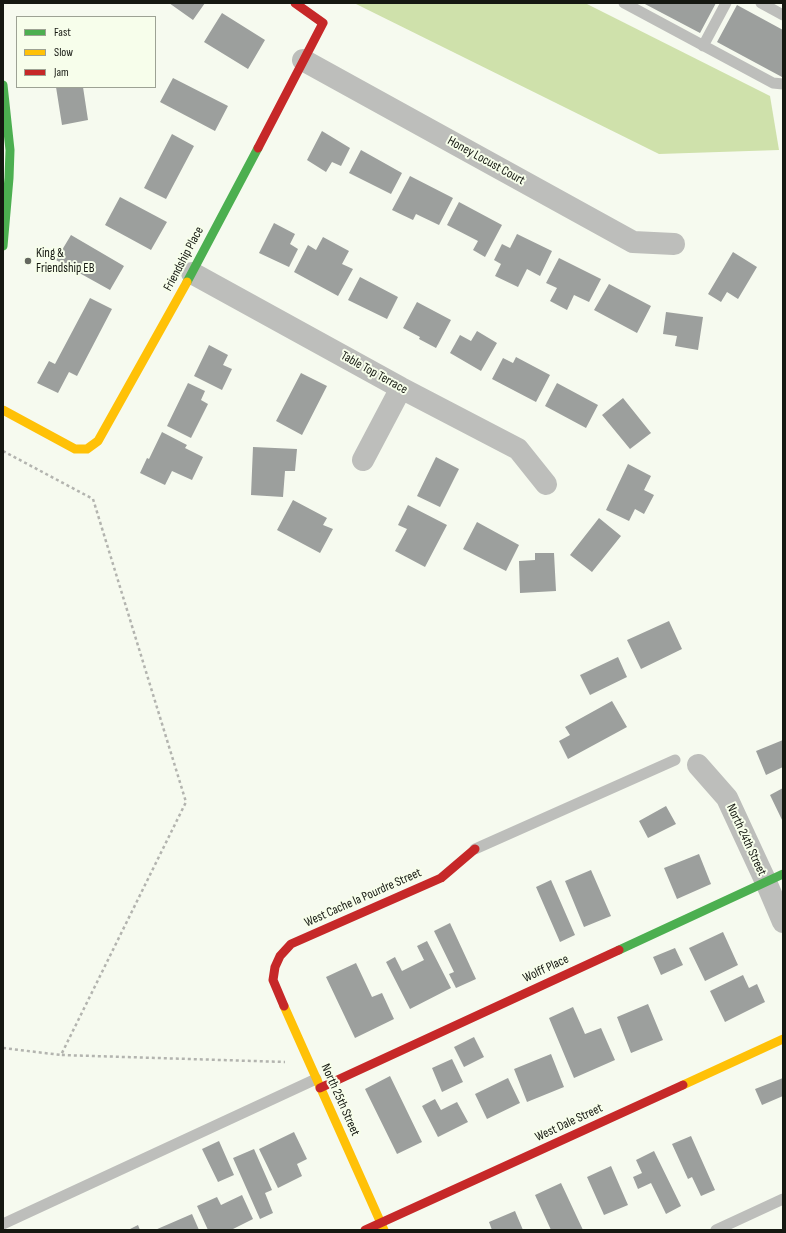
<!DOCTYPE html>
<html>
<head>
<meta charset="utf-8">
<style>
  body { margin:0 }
  #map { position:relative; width:786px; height:1233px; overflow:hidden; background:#f6faef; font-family:"Sofia Sans Condensed",sans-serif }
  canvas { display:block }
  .frame { position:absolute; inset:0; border:4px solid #151811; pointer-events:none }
  .legend { position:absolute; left:16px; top:16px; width:140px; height:72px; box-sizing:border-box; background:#f7feeb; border:1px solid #9da294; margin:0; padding:5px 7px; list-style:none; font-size:12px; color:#151811 }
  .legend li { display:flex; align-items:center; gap:8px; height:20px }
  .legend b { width:20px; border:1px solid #9da294 }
</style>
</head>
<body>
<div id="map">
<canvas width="786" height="1233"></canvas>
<div class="frame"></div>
<ul class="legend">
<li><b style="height:5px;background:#4caf50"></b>Fast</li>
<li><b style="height:5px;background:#ffc107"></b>Slow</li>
<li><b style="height:5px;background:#c62828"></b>Jam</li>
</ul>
</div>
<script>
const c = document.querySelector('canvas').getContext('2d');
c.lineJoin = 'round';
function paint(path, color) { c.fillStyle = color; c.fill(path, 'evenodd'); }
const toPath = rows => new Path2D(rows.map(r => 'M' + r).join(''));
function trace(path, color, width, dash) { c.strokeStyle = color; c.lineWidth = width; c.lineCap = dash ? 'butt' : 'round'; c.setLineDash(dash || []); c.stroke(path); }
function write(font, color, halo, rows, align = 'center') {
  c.font = font + ' "Sofia Sans Condensed",sans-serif'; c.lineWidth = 4; c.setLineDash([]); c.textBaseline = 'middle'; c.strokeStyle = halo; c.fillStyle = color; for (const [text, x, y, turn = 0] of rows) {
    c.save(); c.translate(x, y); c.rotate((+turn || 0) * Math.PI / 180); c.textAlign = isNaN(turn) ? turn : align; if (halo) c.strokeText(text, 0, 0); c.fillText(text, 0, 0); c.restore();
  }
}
paint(toPath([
  [354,3,585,3,770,96,779,150,659,154]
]), '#cfe1ab');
paint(toPath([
  [169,3,205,3,193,20],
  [643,3,716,3,700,33],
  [737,5,783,30,782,77,717,42],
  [222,13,265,40,248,69,204,42],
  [173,78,228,106,215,131,160,102],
  [56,87,83,87,88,120,62,125],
  [322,131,350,148,341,166,332,162,326,172,307,160],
  [172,134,194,146,166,199,144,188],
  [361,150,402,173,391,194,349,173],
  [410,176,453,198,439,225,416,214,413,220,392,210],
  [120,197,167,222,151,250,105,225],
  [459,202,502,225,485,257,473,250,478,241,447,225],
  [274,223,295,234,290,244,298,249,289,267,259,253],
  [517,234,552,251,540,276,527,269,518,287,495,276,501,264,494,260,502,244,510,248],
  [71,235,124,266,110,290,56,260],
  [323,237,349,251,342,264,353,269,338,296,294,272,308,245,316,250],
  [733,252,757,267,738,299,727,292,721,302,708,294],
  [559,258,601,279,589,302,574,295,567,310,550,301,557,288,546,283],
  [360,277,398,297,387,319,348,300],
  [609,284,651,306,637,333,594,310],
  [90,298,112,309,77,376,69,372,58,393,37,383,49,361,55,364],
  [417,302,451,320,436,348,419,339,420,337,403,328],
  [666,312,703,317,698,350,675,346,677,336,663,334],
  [477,331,497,343,481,371,450,353,460,335,471,341],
  [209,345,228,355,223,365,232,369,222,390,194,376],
  [516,357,550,375,536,402,492,379,503,358,513,363],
  [301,373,327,386,302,435,276,421],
  [188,383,205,391,201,400,208,404,191,438,167,426],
  [557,383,598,405,586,428,545,406],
  [623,398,651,433,630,449,602,415],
  [162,432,187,445,185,448,203,457,192,480,172,471,165,485,140,473,147,458,149,459],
  [253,447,297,449,295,471,285,471,283,497,251,495],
  [436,457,459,469,440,507,417,496],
  [628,464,651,476,644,490,654,495,644,514,635,509,629,521,606,510],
  [293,500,327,518,323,525,333,529,320,553,277,530],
  [408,505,447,525,425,567,395,551,407,529,398,525],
  [599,518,621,536,592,572,570,555],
  [477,522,519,545,506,571,463,549],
  [535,553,554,553,556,591,520,593,519,561,535,560],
  [669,621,682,649,641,669,627,640],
  [618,657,627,677,590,695,580,675],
  [612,701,627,727,568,759,559,741,570,735,565,727],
  [783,740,783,767,766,775,756,751],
  [783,788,783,822,770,795],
  [666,806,676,824,648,838,639,821],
  [699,854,711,884,677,899,664,868],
  [591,870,611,916,584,927,565,881],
  [551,880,575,935,560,942,536,887],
  [450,923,476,979,456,988,449,974,454,972,434,931],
  [723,932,738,965,705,981,689,948],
  [427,941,451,988,410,1009,386,962,395,957,402,971,424,960,417,946],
  [675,948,683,965,661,975,653,957],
  [356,963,372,997,382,993,394,1019,355,1038,326,977],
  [743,975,749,988,757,984,765,1002,725,1022,710,991],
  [648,1004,663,1040,631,1053,617,1017],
  [573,1007,585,1034,601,1028,615,1060,574,1078,549,1018],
  [474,1037,484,1057,464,1067,454,1047],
  [551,1054,564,1087,527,1102,514,1069],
  [452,1059,463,1082,442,1092,432,1068],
  [390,1076,422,1142,397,1154,365,1089],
  [508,1078,520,1103,487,1119,475,1094],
  [783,1078,783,1096,762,1105,755,1089],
  [435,1099,441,1110,457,1102,468,1122,438,1137,422,1106],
  [294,1132,307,1159,297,1164,302,1176,278,1188,259,1149],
  [691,1136,715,1190,701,1196,692,1177,688,1179,672,1144],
  [219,1141,234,1175,218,1182,202,1149],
  [254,1149,272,1190,265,1193,273,1213,260,1219,233,1158],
  [654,1151,681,1206,666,1214,651,1183,638,1189,633,1177,642,1173,636,1160],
  [611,1166,628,1205,604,1215,587,1177],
  [561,1183,583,1230,551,1230,535,1195],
  [242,1195,253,1219,231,1230,208,1230,197,1206,217,1197,221,1205],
  [515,1211,523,1230,492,1230,489,1222],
  [192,1214,199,1230,155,1230],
  [138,1225,140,1230,128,1230]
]), '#9c9f9d');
trace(toPath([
  [3,451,93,499,186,802,61,1055,285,1062],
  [3,1048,61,1055]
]), '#b3b4af', 2.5, [3, 3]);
trace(toPath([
  [624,3,773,83,783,84],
  [761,3,783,15],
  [703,46,726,3],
  [475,849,675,760],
  [3,1224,316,1079],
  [716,1230,783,1199]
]), '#bdbebb', 11);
trace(toPath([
  [303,60,633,242,674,244],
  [192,273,401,388,518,449,546,484],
  [363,460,401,388],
  [698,765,727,798,766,882,783,922]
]), '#bdbebb', 22);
trace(toPath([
  [3,85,10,150,9,178,3,246],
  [187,282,258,148],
  [619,950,783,874]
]), '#4caf50', 9);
trace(toPath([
  [3,410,75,449,87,449,98,441,187,282],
  [284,1006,384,1230],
  [683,1085,783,1039]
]), '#ffc107', 9);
trace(toPath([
  [258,148,323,23,295,3],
  [284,1006,273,980,275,967,280,956,291,944,441,878,475,849],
  [320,1088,619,950],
  [365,1230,683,1085]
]), '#c62828', 9);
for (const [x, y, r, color] of [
  [28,261,4,"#64675f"]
]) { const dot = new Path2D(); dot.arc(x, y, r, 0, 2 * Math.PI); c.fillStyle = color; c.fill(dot); trace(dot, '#f7feeb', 1.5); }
write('13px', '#151811', '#f7feeb', [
  ["Honey Locust Court",486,161,29],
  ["Friendship Place",184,259,-62],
  ["Table Top Terrace",374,373,29],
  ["North 24th Street",746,840,65],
  ["West Cache la Pourdre Street",363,898,-24],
  ["Wolff Place",546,969,-25],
  ["North 25th Street",340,1100,66],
  ["West Dale Street",569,1123,-25]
]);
write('13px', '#151811', '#f7feeb', [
  ["King &",36,254],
  ["Friendship EB",36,269]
], 'left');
</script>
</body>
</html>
